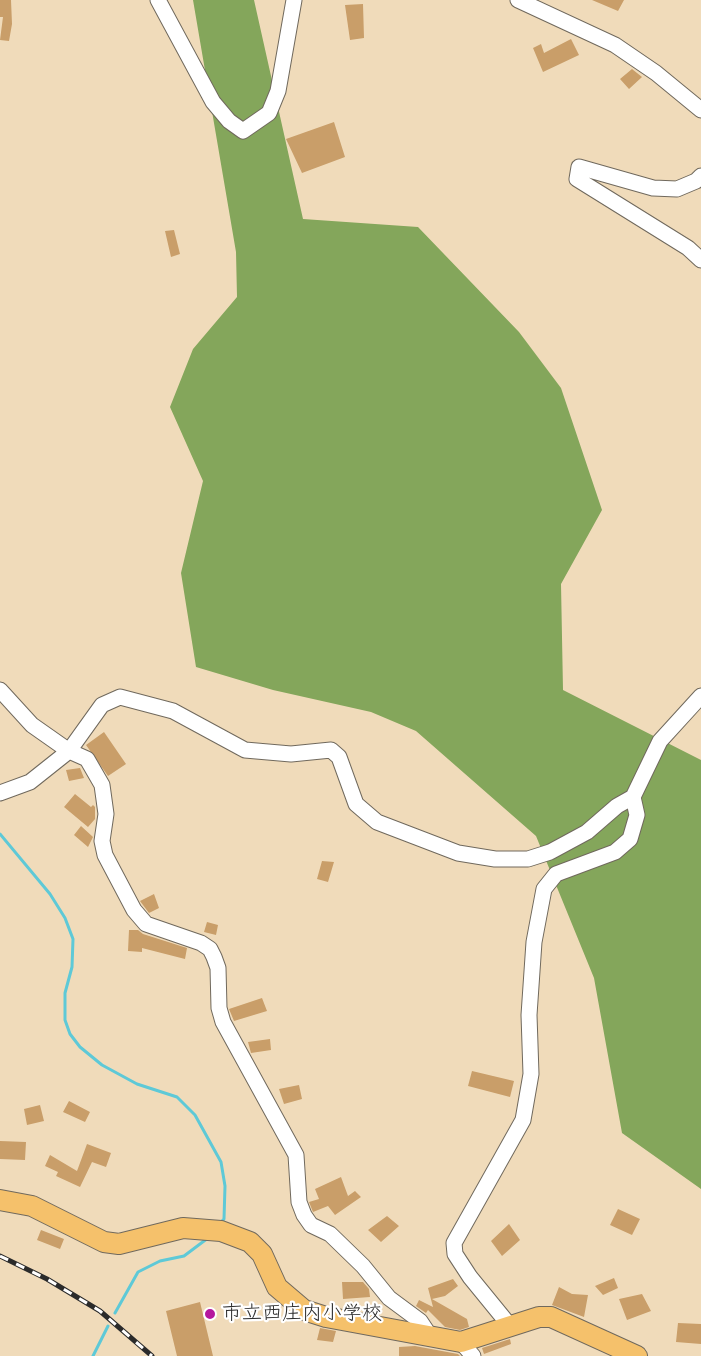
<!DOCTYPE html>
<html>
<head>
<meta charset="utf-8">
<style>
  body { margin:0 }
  canvas { display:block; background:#f0dbba }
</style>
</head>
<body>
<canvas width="701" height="1356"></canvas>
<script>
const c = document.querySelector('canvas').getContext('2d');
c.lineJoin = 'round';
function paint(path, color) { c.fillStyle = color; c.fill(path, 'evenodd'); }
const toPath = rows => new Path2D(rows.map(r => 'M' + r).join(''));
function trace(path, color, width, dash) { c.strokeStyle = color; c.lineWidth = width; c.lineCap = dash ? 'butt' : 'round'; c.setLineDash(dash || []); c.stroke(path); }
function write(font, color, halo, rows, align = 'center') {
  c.font = font + ' Itim,"Klee One",sans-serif'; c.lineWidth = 4.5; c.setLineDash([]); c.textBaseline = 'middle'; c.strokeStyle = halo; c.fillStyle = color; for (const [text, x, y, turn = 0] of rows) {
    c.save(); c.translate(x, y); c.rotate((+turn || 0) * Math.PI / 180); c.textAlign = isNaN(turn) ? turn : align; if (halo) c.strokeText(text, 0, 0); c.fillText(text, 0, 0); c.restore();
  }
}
paint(toPath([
  [193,0,254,0,303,219,418,227,519,332,561,388,602,510,561,584,563,690,701,760,701,1189,622,1133,594,978,536,836,416,731,371,712,273,690,196,667,181,573,203,481,170,407,193,349,237,297,236,252]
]), '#84a65b');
trace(toPath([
  [0,834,50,894,65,918,73,939,72,967,65,993,65,1020,70,1034,80,1047,102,1065,137,1084,177,1097,195,1115,221,1162,225,1186,224,1219,221,1222],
  [115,1313,138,1272,160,1261,184,1256,208,1238],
  [93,1356,108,1326]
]), '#5ec9d7', 3);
paint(toPath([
  [0,0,11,0,12,24,9,41,0,40,3,17,0,17],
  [592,0,624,0,618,11],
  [363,4,364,38,350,40,345,5],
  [571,39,579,55,543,72,533,48,541,44,544,53],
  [632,69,642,77,629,89,620,79],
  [334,122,345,157,302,173,286,139],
  [174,230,180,254,171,257,165,231],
  [104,732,126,764,108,776,86,745],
  [80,768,84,778,69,781,66,770],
  [75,794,91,807,93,805,95,807,95,819,88,827,64,807],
  [81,826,93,837,88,847,74,835],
  [322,861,334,862,328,882,317,879],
  [154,894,159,908,149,913,140,901],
  [207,922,218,925,216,935,204,932],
  [129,930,138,930,143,934,187,948,185,959,142,948,142,952,128,951],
  [262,998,267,1011,234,1021,229,1009],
  [270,1039,271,1050,251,1053,248,1042],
  [472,1071,514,1081,510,1097,468,1086],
  [299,1085,302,1099,284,1104,279,1089],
  [69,1101,90,1112,85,1122,63,1112],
  [40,1105,44,1121,27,1125,24,1109],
  [0,1141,26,1142,25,1160,0,1159],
  [87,1144,111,1153,106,1167,92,1162,80,1187,56,1176,58,1172,45,1166,50,1155,77,1171],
  [341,1177,348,1196,355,1191,361,1197,335,1215,328,1206,313,1212,309,1202,319,1199,315,1189],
  [618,1209,640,1219,632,1235,610,1225],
  [387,1216,399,1226,381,1242,368,1230],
  [509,1224,520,1240,502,1256,491,1241],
  [41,1230,64,1239,60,1249,37,1240],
  [614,1278,618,1288,603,1295,595,1286],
  [453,1279,458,1286,445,1296,432,1299,467,1319,469,1327,460,1330,445,1327,428,1310,426,1313,416,1306,419,1300,433,1307,428,1288],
  [342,1282,363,1282,369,1289,370,1297,343,1299],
  [559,1287,572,1294,588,1295,584,1317,552,1305],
  [642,1294,651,1311,627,1320,619,1299],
  [200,1302,213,1356,177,1356,166,1311],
  [678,1323,701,1324,701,1344,676,1342],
  [320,1328,336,1331,333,1342,317,1340],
  [510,1339,511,1344,484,1354,482,1348],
  [415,1346,458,1354,460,1356,399,1356,399,1347]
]), '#c99e69');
const minor = toPath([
  [158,0,213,102,229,121,243,131,269,113,278,91,294,0],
  [518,0,615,45,656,73,701,110],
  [701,176,696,181,677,189,653,188,579,167,577,179,688,248,701,260],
  [0,690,32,725,69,751,87,759,102,785,106,814,102,841,105,855,134,910,146,924,201,943,210,949,214,957,218,968,219,1008,223,1022,296,1155,299,1202,304,1215,311,1225,330,1234,363,1266,389,1298,420,1321,426,1330,425,1336],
  [0,793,30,782,69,751,102,705,120,697,173,711,245,750,291,754,331,750,339,757,356,804,377,822,458,853,495,859,528,859,550,852,587,832,617,806,633,797,660,741,701,696],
  [510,1326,470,1277,455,1254,454,1243,523,1120,531,1074,529,1015,534,942,544,889,556,874,615,852,630,839,637,815,633,797],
  [461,1342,473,1356]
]);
const major = toPath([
  [0,1200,32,1206,104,1242,119,1244,183,1228,221,1231,250,1242,262,1254,277,1287,304,1310,326,1317,461,1342,539,1317,551,1317,637,1356]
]);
trace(minor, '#70695d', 17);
trace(major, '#70695d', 22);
trace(minor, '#fff', 15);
trace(major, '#f5c16b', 20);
const rail = toPath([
  [0,1256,47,1279,100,1311,152,1356]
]);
trace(rail, '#2b2b2b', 5);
trace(rail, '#fff', 3, [9]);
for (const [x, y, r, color] of [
  [210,1314,6,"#b5179e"]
]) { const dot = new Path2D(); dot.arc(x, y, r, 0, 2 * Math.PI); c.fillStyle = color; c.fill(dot); trace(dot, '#fff', 2); }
write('20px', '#2b2b2b', '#fff', [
  ["市立西庄内小学校",222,1314]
], 'left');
</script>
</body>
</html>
